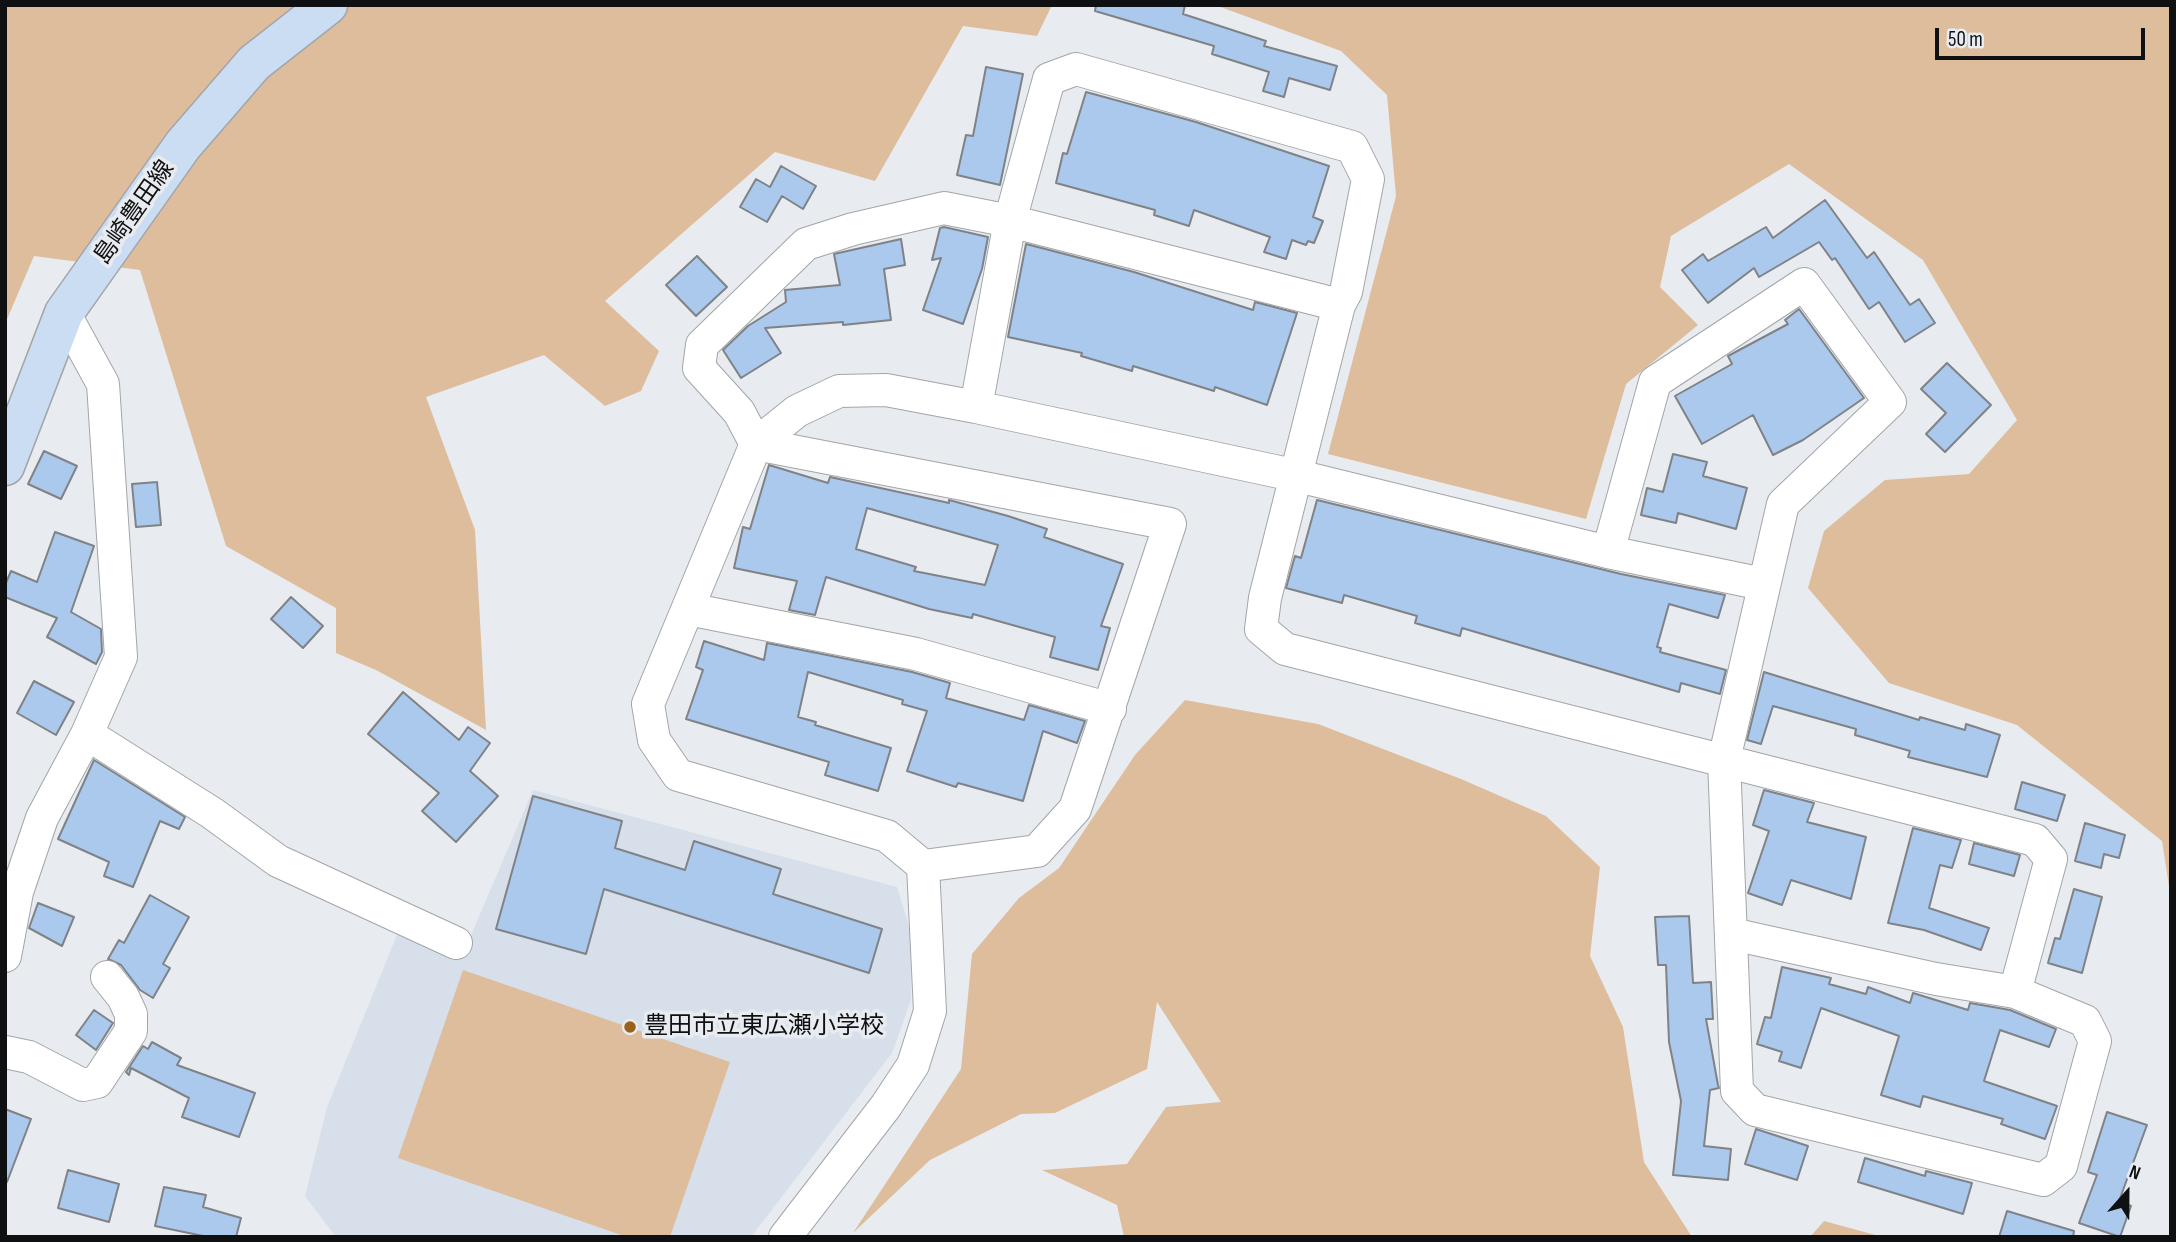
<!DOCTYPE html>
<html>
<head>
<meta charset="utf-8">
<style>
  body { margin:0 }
  #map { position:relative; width:2176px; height:1242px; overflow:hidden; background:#e8ebef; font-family:"Sofia Sans Condensed",sans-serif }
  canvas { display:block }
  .frame { position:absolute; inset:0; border:7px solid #0f1012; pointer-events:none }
  .north { position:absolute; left:2092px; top:1158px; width:70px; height:70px; -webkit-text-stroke:5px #e8ebef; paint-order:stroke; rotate:21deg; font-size:19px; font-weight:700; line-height:28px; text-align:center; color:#0f1012 }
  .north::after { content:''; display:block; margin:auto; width:24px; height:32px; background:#0f1012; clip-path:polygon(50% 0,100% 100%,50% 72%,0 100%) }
  .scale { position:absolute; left:1935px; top:28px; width:210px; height:32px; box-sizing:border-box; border:4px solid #0f1012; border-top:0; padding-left:9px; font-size:21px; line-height:24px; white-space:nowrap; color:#0f1012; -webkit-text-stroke:5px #e8ebef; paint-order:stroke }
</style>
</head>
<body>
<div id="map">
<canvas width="2176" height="1242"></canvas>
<div class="frame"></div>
<div class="north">N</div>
<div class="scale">50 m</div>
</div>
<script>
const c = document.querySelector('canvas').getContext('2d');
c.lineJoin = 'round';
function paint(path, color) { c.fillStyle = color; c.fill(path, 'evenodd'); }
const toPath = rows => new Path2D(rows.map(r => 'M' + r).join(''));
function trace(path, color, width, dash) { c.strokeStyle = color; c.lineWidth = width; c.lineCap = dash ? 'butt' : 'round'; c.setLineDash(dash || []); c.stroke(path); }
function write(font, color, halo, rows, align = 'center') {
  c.font = font + ' "Sofia Sans Condensed","Noto Sans JP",sans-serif'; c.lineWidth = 7; c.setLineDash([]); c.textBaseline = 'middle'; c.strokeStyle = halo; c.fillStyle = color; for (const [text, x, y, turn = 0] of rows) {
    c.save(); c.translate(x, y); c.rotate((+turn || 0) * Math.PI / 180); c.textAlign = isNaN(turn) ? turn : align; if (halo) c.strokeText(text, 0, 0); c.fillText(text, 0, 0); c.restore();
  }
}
paint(toPath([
  [533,790,897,887,910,930,911,1000,892,1053,751,1237,336,1237,305,1196,327,1107,399,930,463,954]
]), '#d7e0ea');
paint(toPath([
  [5,5,1052,5,1037,36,963,26,875,181,775,152,605,301,659,351,641,391,605,406,544,355,426,397,475,530,486,730,376,670,336,653,336,608,226,546,140,270,34,256,5,324],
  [1215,5,2171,5,2171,899,2162,841,2017,725,1889,683,1808,588,1824,531,1885,480,1969,474,2017,420,1923,260,1789,164,1671,236,1660,287,1698,325,1626,384,1586,519,1328,454,1396,196,1387,95,1341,51],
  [1185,700,1318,724,1461,779,1546,816,1600,867,1590,956,1623,1027,1644,1162,1692,1237,1124,1237,1117,1205,1042,1170,1127,1164,1166,1107,1221,1102,1157,1002,1147,1069,1055,1113,1021,1114,930,1160,853,1233,961,1069,972,954,1019,898,1059,868,1135,755],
  [463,970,730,1062,670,1237,627,1237,398,1158],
  [1824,1221,1879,1236,1879,1237,1810,1237]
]), '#debd9d');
const building = toPath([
  [1096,5,1185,5,1183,14,1266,41,1264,46,1337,66,1330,90,1289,78,1284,97,1263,91,1269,72,1212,54,1214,46,1095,11,1096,5],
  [986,67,1023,74,1000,185,957,175,966,135,973,136,986,67],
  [1086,92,1196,122,1329,166,1313,217,1323,221,1314,243,1308,241,1306,245,1292,240,1286,259,1264,252,1270,237,1194,210,1189,226,1154,215,1155,210,1056,183,1063,153,1067,154,1086,92],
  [781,166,816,186,803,209,782,196,767,222,740,207,756,179,770,187,781,166],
  [1825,200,1867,258,1874,252,1910,305,1919,299,1935,323,1905,342,1879,302,1869,309,1835,258,1832,260,1819,242,1759,277,1754,268,1708,303,1682,270,1703,254,1708,261,1766,227,1773,238,1825,200],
  [944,227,988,237,982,269,963,324,923,310,941,258,932,260,940,228,944,227],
  [901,239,905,265,884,269,891,320,843,325,843,322,765,328,781,353,741,378,723,350,748,326,786,302,785,290,840,285,834,254,901,239],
  [1026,244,1134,272,1253,310,1255,302,1297,313,1267,405,1215,387,1214,391,1133,366,1132,371,1081,356,1082,353,1008,337,1026,244],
  [697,256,727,287,696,316,666,285,697,256],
  [1799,309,1864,398,1803,440,1773,455,1753,415,1702,444,1675,396,1732,364,1728,356,1788,324,1785,320,1799,309],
  [1947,363,1991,405,1945,452,1926,434,1946,413,1921,389,1947,363],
  [44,451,77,466,61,499,28,484,44,451],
  [1673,454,1707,462,1703,476,1747,488,1736,529,1678,513,1676,523,1641,515,1647,488,1663,492,1673,454],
  [769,465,828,483,830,477,949,503,949,500,1008,516,1047,529,1044,537,1123,564,1101,626,1110,628,1098,670,1050,657,1055,637,973,614,972,618,929,609,826,577,815,615,789,610,797,581,734,568,743,527,750,529,769,465],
  [867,508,998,545,985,585,914,571,916,567,856,549,867,508],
  [157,482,161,525,136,527,132,484,157,482],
  [1317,500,1621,574,1725,595,1718,618,1669,604,1657,647,1661,648,1660,652,1726,670,1720,694,1681,683,1679,692,1462,628,1460,636,1415,623,1417,616,1344,595,1342,603,1286,588,1295,556,1301,558,1317,500],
  [55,532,94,546,71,612,101,629,102,652,96,664,47,637,57,618,5,597,5,585,11,571,37,582,55,532],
  [291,597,323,626,303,648,271,619,291,597],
  [704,641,764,660,767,643,912,672,950,683,946,698,1024,720,1029,705,1085,721,1077,743,1043,731,1023,801,958,783,956,787,907,771,927,711,902,704,903,700,808,672,798,717,816,722,815,725,891,748,878,791,825,775,829,762,686,719,703,670,696,667,704,641],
  [1764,672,1919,720,1920,717,1965,730,1966,724,2000,735,1987,777,1908,757,1910,751,1855,735,1856,729,1773,706,1761,744,1747,740,1764,672],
  [34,681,74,702,56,735,17,713,34,681],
  [403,692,459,740,468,727,490,743,470,771,498,796,456,842,422,811,439,793,368,734,403,692],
  [94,760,185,817,179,829,160,821,133,887,104,876,109,862,58,839,94,760],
  [2022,782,2065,795,2057,821,2015,809,2022,782],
  [1764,790,1814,803,1807,822,1866,837,1851,899,1791,880,1782,905,1748,893,1769,831,1753,825,1764,790],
  [533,796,622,821,615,848,685,870,694,841,781,869,773,894,882,929,869,973,604,889,586,954,496,929,533,796],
  [2085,823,2125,835,2119,858,2104,854,2101,868,2075,861,2085,823],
  [1913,828,1961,840,1952,868,1940,865,1929,908,1989,928,1981,950,1924,930,1888,923,1913,828],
  [1974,843,2020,855,2014,876,1969,864,1974,843],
  [2074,889,2102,897,2082,973,2048,963,2055,938,2060,939,2074,889],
  [150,895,189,917,163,964,170,968,153,998,140,990,121,965,108,959,119,940,124,943,150,895],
  [38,903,74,917,62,946,29,928,38,903],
  [1689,916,1693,983,1711,982,1713,1019,1706,1019,1718,1085,1719,1088,1710,1090,1704,1146,1731,1149,1728,1180,1673,1175,1681,1101,1669,1042,1666,965,1658,965,1655,917,1689,916],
  [1782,967,1831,978,1829,984,1866,994,1868,987,1910,1003,1913,993,1968,1010,1970,1003,2010,1010,2056,1029,2049,1047,2000,1030,1984,1081,2057,1106,2045,1139,2001,1124,2003,1119,1923,1096,1920,1107,1881,1095,1899,1036,1821,1008,1801,1068,1779,1061,1782,1052,1757,1044,1765,1017,1771,1018,1782,967],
  [94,1010,113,1023,96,1050,76,1035,94,1010],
  [152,1042,181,1058,177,1065,255,1093,239,1137,182,1117,189,1098,131,1068,129,1075,126,1072,143,1046,148,1049,152,1042],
  [5,1109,31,1119,7,1182,5,1181,5,1109],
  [2107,1112,2147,1125,2119,1201,2131,1206,2120,1237,2079,1223,2097,1175,2088,1172,2107,1112],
  [1756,1129,1808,1146,1797,1180,1745,1164,1756,1129],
  [1865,1158,1925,1176,1926,1171,1972,1183,1963,1214,1858,1182,1865,1158],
  [68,1170,119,1184,109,1222,58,1208,68,1170],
  [164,1187,206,1195,203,1207,241,1218,236,1237,208,1237,155,1226,164,1187],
  [2007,1211,2074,1231,2073,1237,1999,1237,2007,1211]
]);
paint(building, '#abc9ec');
trace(building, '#7f8286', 2);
const minor = toPath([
  [976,407,1010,221,1049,79,1076,69,1352,147,1368,179,1346,292,1339,305,1265,598,1261,629,1285,649,2035,840,2051,859,2015,992],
  [756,444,1170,524,1075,809,1037,851,923,866,887,836,678,775,654,740,648,704,756,444,797,411,839,391,886,390,976,407,1298,476,1608,552,1763,584],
  [756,444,739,412,699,368,702,345,806,244,853,229,944,208,1010,221,1339,305],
  [1608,552,1655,382,1804,284,1890,402,1783,504,1724,760,1737,1091,1755,1110,2043,1180,2061,1166,2095,1041,2085,1021,2015,992,1936,979,1732,934],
  [688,609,916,654,1110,709],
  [87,734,212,813,278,861,456,943],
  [5,956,17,892,42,818,87,734,121,657,103,384,64,313],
  [5,1052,29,1057,83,1085,97,1082,131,1031,131,1014,123,997,107,977],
  [785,1237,886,1106,913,1065,930,1011,923,866]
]);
const secondary = toPath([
  [5,466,64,313,183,145,254,63,328,5]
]);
trace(minor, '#a2a5a9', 34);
trace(secondary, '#a2a5a9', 41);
trace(minor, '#fff', 32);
trace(secondary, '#cbddf2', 38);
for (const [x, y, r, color] of [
  [630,1027,7,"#99611c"]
]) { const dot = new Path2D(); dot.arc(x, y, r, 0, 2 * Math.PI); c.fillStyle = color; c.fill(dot); trace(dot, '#e8ebef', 2.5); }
write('24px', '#0f1012', '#e8ebef', [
  ["島崎豊田線",135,213,-55]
]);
write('24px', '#0f1012', '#e8ebef', [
  ["豊田市立東広瀬小学校",644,1027]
], 'left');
</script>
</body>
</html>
